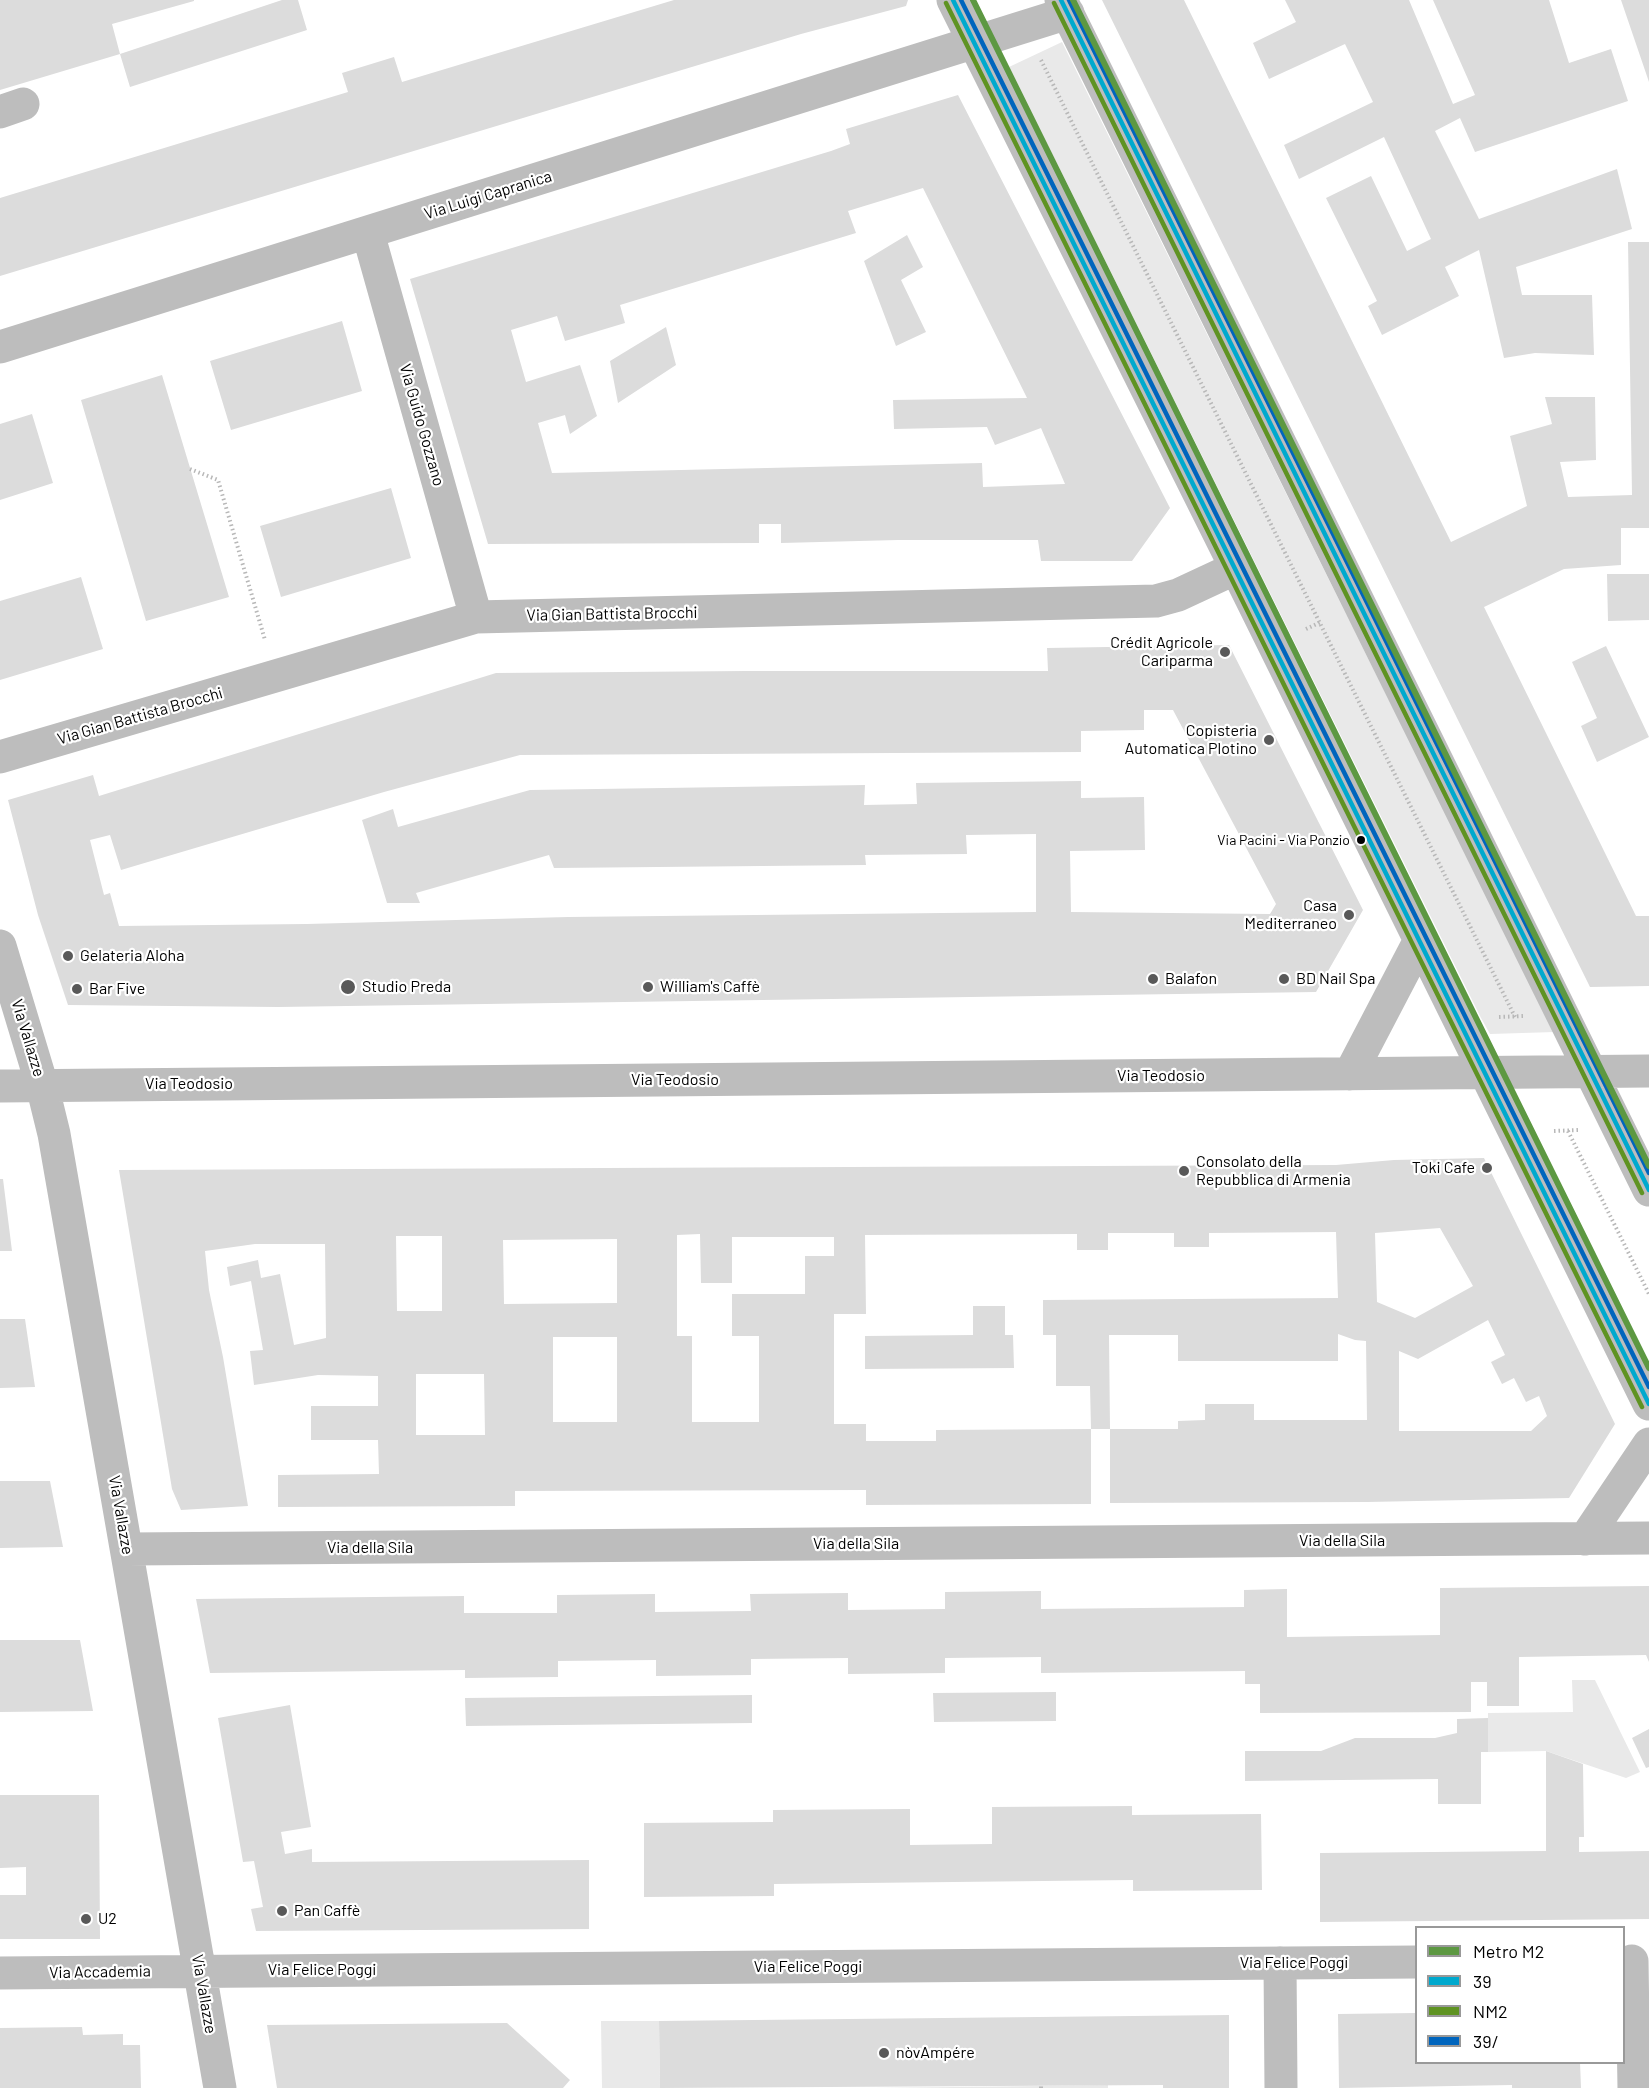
<!DOCTYPE html>
<html>
<head>
<meta charset="utf-8">
<style>
  body { margin:0 }
  #map { position:relative; width:1649px; height:2088px; overflow:hidden; background:#fff; font-family:Barlow,sans-serif }
  canvas { display:block }
  .legend { position:absolute; left:1415px; top:1926px; width:210px; height:138px; box-sizing:border-box; background:#fff; border:2px solid #999; margin:0; padding:8px 10px; list-style:none; font-size:18px; color:#000 }
  .legend li { display:flex; align-items:center; gap:12px; height:30px }
  .legend b { width:30px; border:2px solid #999 }
</style>
</head>
<body>
<div id="map">
<canvas width="1649" height="2088"></canvas>
<ul class="legend">
<li><b style="height:8px;background:#5d9842"></b>Metro M2</li>
<li><b style="height:8px;background:#00a9ce"></b>39</li>
<li><b style="height:8px;background:#5f9322"></b>NM2</li>
<li><b style="height:8px;background:#0065bd"></b>39/</li>
</ul>
</div>
<script>
const c = document.querySelector('canvas').getContext('2d');
c.lineJoin = 'round';
function paint(path, color) { c.fillStyle = color; c.fill(path, 'evenodd'); }
const toPath = rows => new Path2D(rows.map(r => 'M' + r).join(''));
function trace(path, color, width, dash) { c.strokeStyle = color; c.lineWidth = width; c.lineCap = dash ? 'butt' : 'round'; c.setLineDash(dash || []); c.stroke(path); }
function write(font, color, halo, rows, align = 'center') {
  c.font = font + ' Barlow,sans-serif'; c.lineWidth = 4.5; c.setLineDash([]); c.textBaseline = 'middle'; c.strokeStyle = halo; c.fillStyle = color; for (const [text, x, y, turn = 0] of rows) {
    c.save(); c.translate(x, y); c.rotate((+turn || 0) * Math.PI / 180); c.textAlign = isNaN(turn) ? turn : align; if (halo) c.strokeText(text, 0, 0); c.fillText(text, 0, 0); c.restore();
  }
}
paint(toPath([
  [1062,42,1344,610,1555,1032,1490,1034,1481,1018,1009,67],
  [1572,1680,1595,1680,1640,1772,1626,1778,1546,1751,1488,1752,1488,1713,1573,1712],
  [601,2021,659,2021,660,2088,602,2088],
  [1108,2085,1108,2088,873,2088,1041,2086]
]), '#e9e9e9');
paint(toPath([
  [0,0,194,0,194,1,112,24,120,54,0,90],
  [282,0,298,0,307,30,130,87,120,54],
  [674,0,908,0,906,6,801,34,0,276,0,198,348,92,342,73,394,57,402,82],
  [1102,0,1184,0,1451,542,1527,506,1510,436,1552,424,1545,397,1595,397,1596,460,1560,462,1568,497,1632,495,1628,242,1649,242,1649,528,1621,528,1621,565,1564,569,1484,607,1636,916,1649,916,1649,986,1590,987],
  [1285,0,1409,0,1453,104,1475,95,1433,0,1549,0,1569,63,1611,49,1628,101,1475,152,1460,118,1435,131,1479,219,1617,169,1632,229,1516,267,1522,295,1592,295,1594,355,1535,353,1504,358,1479,250,1445,267,1459,296,1382,335,1368,306,1377,301,1326,198,1371,176,1407,251,1431,239,1384,137,1299,179,1284,145,1373,102,1345,44,1269,79,1253,43,1296,22],
  [1621,0,1649,0,1649,82],
  [958,95,1170,508,1132,561,1041,561,1038,540,898,540,781,543,781,524,759,524,759,543,488,544,410,279,831,151,850,144,846,129],
  [923,188,1027,398,893,400,894,429,987,427,995,445,1041,428,1065,484,983,487,982,463,552,473,538,423,565,415,570,434,597,416,580,365,526,382,511,330,557,316,565,341,625,323,620,305,856,233,848,211],
  [907,235,923,267,901,280,926,332,896,346,864,261],
  [342,321,362,391,231,430,210,361],
  [666,327,676,365,618,403,610,361],
  [162,375,229,597,146,621,81,400],
  [32,414,53,483,0,500,0,424],
  [391,488,411,558,281,597,260,526],
  [1607,574,1649,574,1649,620,1608,621],
  [81,577,103,649,0,680,0,601],
  [1229,645,1363,910,1316,992,278,1007,68,1005,38,915,8,800,93,775,99,796,496,673,746,671,1048,671,1047,648],
  [1144,710,1173,710,1276,904,1270,914,1071,912,1070,851,1145,850,1144,797,1081,798,1081,781,916,783,917,804,864,805,865,785,530,790,398,827,393,809,362,820,387,903,420,903,416,893,549,855,554,868,866,865,865,855,967,854,966,835,1036,834,1036,912,568,917,307,924,119,926,110,893,104,895,90,840,110,835,121,870,384,792,520,755,1081,752,1081,731,1144,730],
  [1606,646,1649,737,1597,762,1581,726,1597,718,1572,662],
  [1484,1158,1615,1424,1569,1498,1367,1502,1110,1503,1110,1429,1091,1429,1091,1504,866,1505,866,1490,515,1491,515,1506,278,1507,278,1475,379,1474,378,1440,311,1440,311,1406,378,1406,378,1376,318,1375,254,1385,250,1351,263,1350,251,1281,230,1286,227,1267,258,1260,261,1278,280,1274,294,1345,326,1338,325,1244,255,1244,205,1251,209,1290,223,1357,248,1506,181,1510,172,1489,119,1170,1336,1165,1394,1160],
  [1440,1228,1473,1286,1415,1318,1377,1302,1375,1233],
  [1336,1232,1338,1298,1043,1300,1043,1335,1056,1335,1056,1386,1090,1386,1091,1429,936,1430,936,1441,866,1441,866,1424,834,1424,834,1314,866,1314,865,1235,1077,1234,1077,1250,1108,1250,1108,1233,1174,1233,1174,1247,1209,1247,1209,1233],
  [700,1234,701,1283,732,1283,732,1237,834,1237,834,1256,805,1256,805,1294,732,1294,732,1336,759,1336,759,1422,692,1422,692,1336,677,1336,677,1235],
  [396,1236,442,1236,442,1311,397,1311],
  [617,1239,617,1303,504,1304,503,1240],
  [1488,1320,1505,1355,1491,1362,1502,1384,1514,1378,1526,1402,1539,1396,1547,1416,1531,1431,1399,1431,1399,1351,1418,1359],
  [1338,1334,1355,1340,1366,1341,1367,1420,1254,1420,1254,1404,1205,1404,1205,1420,1178,1421,1178,1429,1110,1429,1109,1335,1178,1335,1178,1361,1338,1361],
  [553,1337,617,1337,617,1422,553,1422],
  [416,1374,484,1374,485,1435,416,1435],
  [0,1179,3,1179,12,1251,0,1251],
  [973,1306,1005,1306,1005,1335,1013,1335,1014,1368,865,1369,865,1336,973,1335],
  [0,1319,25,1319,35,1387,0,1388],
  [0,1481,50,1481,63,1547,0,1548],
  [1649,1586,1649,1662,1646,1655,1519,1657,1519,1706,1487,1706,1487,1682,1471,1682,1471,1712,1260,1713,1260,1684,1245,1684,1245,1671,1041,1673,1041,1657,945,1658,945,1673,848,1674,848,1658,751,1659,751,1675,656,1676,656,1660,558,1661,558,1677,465,1678,465,1670,210,1673,196,1599,464,1596,464,1613,557,1613,557,1595,655,1594,655,1612,751,1611,750,1594,848,1593,848,1610,945,1609,945,1592,1041,1591,1041,1609,1244,1607,1244,1590,1287,1589,1287,1637,1440,1635,1440,1588],
  [0,1640,80,1640,93,1711,0,1712],
  [1056,1692,1056,1721,934,1722,933,1693],
  [752,1695,752,1723,466,1726,465,1698],
  [290,1705,311,1827,281,1832,285,1854,312,1849,312,1862,589,1860,589,1929,256,1931,251,1909,263,1907,254,1861,243,1862,218,1718],
  [1488,1718,1488,1752,1481,1752,1481,1804,1438,1804,1438,1779,1245,1781,1245,1751,1321,1751,1355,1738,1435,1738,1457,1733,1457,1719],
  [1649,1729,1649,1767,1646,1768,1632,1738],
  [1546,1751,1583,1764,1584,1837,1579,1837,1579,1852,1649,1851,1649,1919,1320,1922,1320,1853,1546,1851],
  [0,1795,99,1795,100,1939,0,1939,0,1895,26,1895,26,1867,0,1868],
  [1132,1806,1132,1815,1261,1814,1262,1890,1133,1891,1133,1880,774,1884,774,1896,644,1897,644,1823,773,1822,773,1810,910,1809,910,1845,992,1844,992,1807],
  [1416,2013,1416,2062,1580,2062,1581,2088,1512,2088,1512,2085,1339,2088,1338,2014],
  [1229,2015,1229,2088,1163,2088,1163,2085,660,2088,659,2021],
  [507,2023,570,2080,563,2088,277,2088,267,2025],
  [82,2027,83,2035,123,2034,123,2045,140,2045,141,2088,0,2088,0,2028]
]), '#dcdcdc');
trace(toPath([
  [1041,60,1515,1017],
  [190,469,218,480,265,640],
  [1306,629,1321,622],
  [1499,1017,1524,1016],
  [1554,1131,1579,1130],
  [1568,1131,1649,1294],
  [1041,2088,1041,2086]
]), '#b8b8b8', 4, [1.5, 3]);
trace(toPath([
  [953,0,1236,568,1649,1404],
  [1061,0,1649,1190],
  [0,112,23,104],
  [368,233,476,617],
  [0,347,1068,13],
  [0,757,476,617,1156,601,1178,595,1236,568],
  [0,946,42,1085,54,1134,220,2088],
  [1350,1074,1420,940],
  [0,1086,1649,1071],
  [1585,1539,1649,1444],
  [127,1549,1649,1538],
  [1632,1961,1634,2088],
  [1280,1963,1281,2088],
  [0,1973,1416,1962]
]), '#bdbdbd', 33);
trace(toPath([
  [953,0,1649,1404],
  [1061,0,1649,1190]
]), '#00a9ce', 4.5);
trace(toPath([
  [946,3,1642,1407],
  [1054,3,1642,1193]
]), '#5f9322', 4.5);
trace(toPath([
  [961,0,1649,1387],
  [1069,0,1649,1173]
]), '#0065bd', 4.5);
trace(toPath([
  [973,0,1649,1368],
  [1073,0,1649,1166]
]), '#5d9842', 6);
for (const [x, y, r, color] of [
  [1225,652,6,"#595959"],
  [1269,740,6,"#595959"],
  [1361,840,5,"#000"],
  [1349,915,6,"#595959"],
  [68,956,6,"#595959"],
  [1153,979,6,"#595959"],
  [1284,979,6,"#595959"],
  [348,987,8,"#595959"],
  [648,987,6,"#595959"],
  [77,989,6,"#595959"],
  [1487,1168,6,"#595959"],
  [1184,1171,6,"#595959"],
  [282,1911,6,"#595959"],
  [86,1919,6,"#595959"],
  [884,2053,6,"#595959"]
]) { const dot = new Path2D(); dot.arc(x, y, r, 0, 2 * Math.PI); c.fillStyle = color; c.fill(dot); trace(dot, '#fff', 2); }
write('14px', '#000', '#fff', [
  ["Via Pacini - Via Ponzio",1350,840]
], 'right');
write('16px', '#000', '#fff', [
  ["Via Luigi Capranica",488,195,-17],
  ["Via Guido Gozzano",422,425,74],
  ["Via Gian Battista Brocchi",612,614,-1],
  ["Via Gian Battista Brocchi",140,716,-16],
  ["Via Vallazze",28,1038,73],
  ["Via Teodosio",1161,1076],
  ["Via Teodosio",675,1080],
  ["Via Teodosio",189,1084],
  ["Via Vallazze",121,1515,80],
  ["Via della Sila",1342,1541],
  ["Via della Sila",856,1544],
  ["Via della Sila",370,1548],
  ["Via Felice Poggi",1294,1963],
  ["Via Felice Poggi",808,1967],
  ["Via Felice Poggi",322,1970],
  ["Via Accademia",100,1972,-1],
  ["Via Vallazze",204,1994,80]
]);
write('16px', '#000', '#fff', [
  ["Crédit Agricole",1213,643,"right"],
  ["Cariparma",1213,661,"right"],
  ["Copisteria",1257,731,"right"],
  ["Automatica Plotino",1257,749,"right"],
  ["Casa",1337,906,"right"],
  ["Mediterraneo",1337,924,"right"],
  ["Gelateria Aloha",80,956],
  ["Balafon",1165,979],
  ["BD Nail Spa",1296,979],
  ["Studio Preda",362,987],
  ["William's Caffè",660,987],
  ["Bar Five",89,989],
  ["Consolato della",1196,1162],
  ["Repubblica di Armenia",1196,1180],
  ["Toki Cafe",1475,1168,"right"],
  ["Pan Caffè",294,1911],
  ["U2",98,1919],
  ["nòvAmpére",896,2053]
], 'left');
</script>
</body>
</html>
